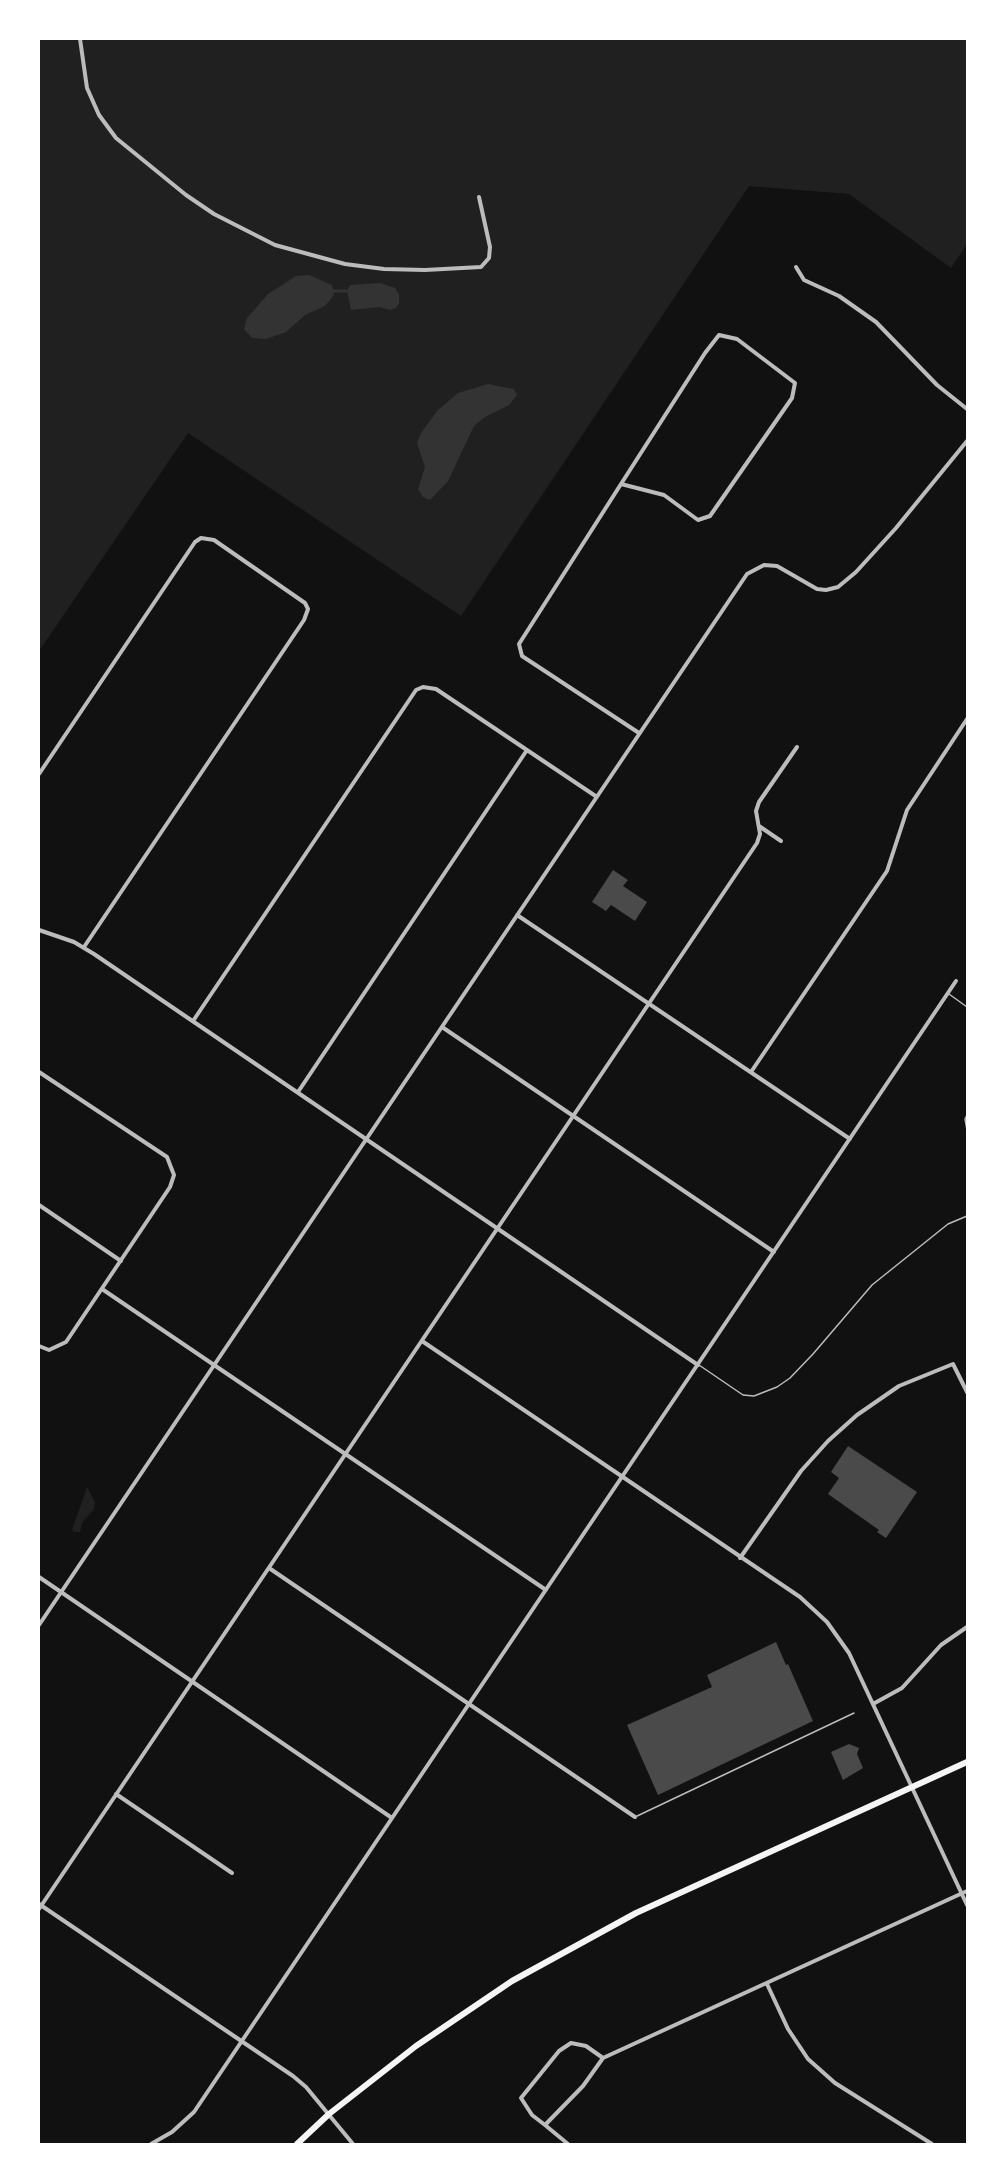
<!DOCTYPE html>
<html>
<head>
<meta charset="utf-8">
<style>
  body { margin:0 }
  #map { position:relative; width:1006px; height:2183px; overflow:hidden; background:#111; font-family:"Sofia Sans Condensed",sans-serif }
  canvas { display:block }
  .frame { position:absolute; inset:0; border:40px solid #fff; pointer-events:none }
</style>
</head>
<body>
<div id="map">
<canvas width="1006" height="2183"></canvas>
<div class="frame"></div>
</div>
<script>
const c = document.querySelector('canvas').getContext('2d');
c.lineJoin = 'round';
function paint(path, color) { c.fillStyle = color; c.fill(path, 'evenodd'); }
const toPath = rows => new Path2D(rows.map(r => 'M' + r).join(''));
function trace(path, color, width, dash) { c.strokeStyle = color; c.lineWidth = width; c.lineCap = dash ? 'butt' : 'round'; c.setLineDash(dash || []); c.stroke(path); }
paint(toPath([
  [39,39,967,39,967,244,951,268,849,194,749,186,461,616,188,433,39,651],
  [87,1487,95,1502,94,1509,82,1523,80,1532,75,1532,72,1530]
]), '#202020');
paint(toPath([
  [309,275,332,285,334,295,325,306,305,315,286,332,266,339,252,338,244,329,247,318,268,294,296,276],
  [380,283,395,288,399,294,399,303,396,308,390,310,379,307,351,310,347,291,350,285],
  [488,384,514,389,517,395,509,405,485,417,474,426,448,481,430,500,423,497,418,489,425,467,417,443,421,433,438,410,458,393]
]), '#333');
trace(toPath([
  [333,291,347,291]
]), '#333', 3);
paint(toPath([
  [613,870,628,880,623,886,647,902,635,921,611,905,606,911,592,902],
  [848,1446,917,1492,886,1538,877,1532,879,1530,828,1494,839,1478,831,1472],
  [776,1642,786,1665,788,1664,813,1721,658,1795,627,1725,712,1687,707,1675],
  [849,1744,859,1748,857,1754,863,1768,843,1780,831,1752]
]), '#4a4a4a');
trace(toPath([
  [949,994,967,1007],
  [967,1115,965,1119,967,1130],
  [699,1365,743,1395,754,1396,777,1387,790,1378,813,1354,872,1285,948,1224,967,1216],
  [635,1817,854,1713]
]), '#bcbcbc', 1.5);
trace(toPath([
  [80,39,87,88,99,115,116,138,186,195,214,214,275,245,345,264,384,269,425,270,481,267,489,258,490,247,479,197],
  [796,267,804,280,839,296,876,322,937,385,967,409],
  [621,484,664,495,698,520,710,516,792,398,795,383,737,339,719,335,705,353,621,484,519,644,522,656,639,733],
  [39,774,195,542,201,538,214,540,305,603,308,609,304,620,84,947],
  [759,826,781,841],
  [517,915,850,1139],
  [39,930,74,942,94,954,698,1365],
  [193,1021,416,690,423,687,436,689,597,797],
  [442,1027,774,1252],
  [39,1072,167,1157,174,1175,170,1187,66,1342,49,1350,39,1346],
  [751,1072,887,871,907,810,967,719],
  [298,1092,527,750],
  [39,1205,121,1261],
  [102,1289,546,1590],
  [422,1341,800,1597,827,1622,849,1653,967,1905],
  [740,1558,801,1471,828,1441,857,1415,899,1386,953,1364,967,1392],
  [269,1568,635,1817],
  [39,1577,392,1818],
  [39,1625,747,574,764,565,777,566,817,589,826,590,838,587,856,572,896,528,967,441],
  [873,1704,902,1688,941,1645,967,1627],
  [116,1794,232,1873],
  [39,1904,293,2076,306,2087,353,2144],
  [39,1909,757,843,760,834,756,811,759,802,797,747],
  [767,1984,788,2029,808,2059,835,2083,932,2144],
  [603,2058,586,2046,571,2043,559,2051,521,2098,532,2115,545,2125,583,2086,603,2058,967,1891],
  [545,2125,568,2144],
  [151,2144,172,2132,194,2112,956,981]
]), '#bcbcbc', 4);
trace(toPath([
  [297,2144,329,2114,416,2046,512,1981,636,1913,967,1762]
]), '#f5f5f5', 6);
</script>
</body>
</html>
